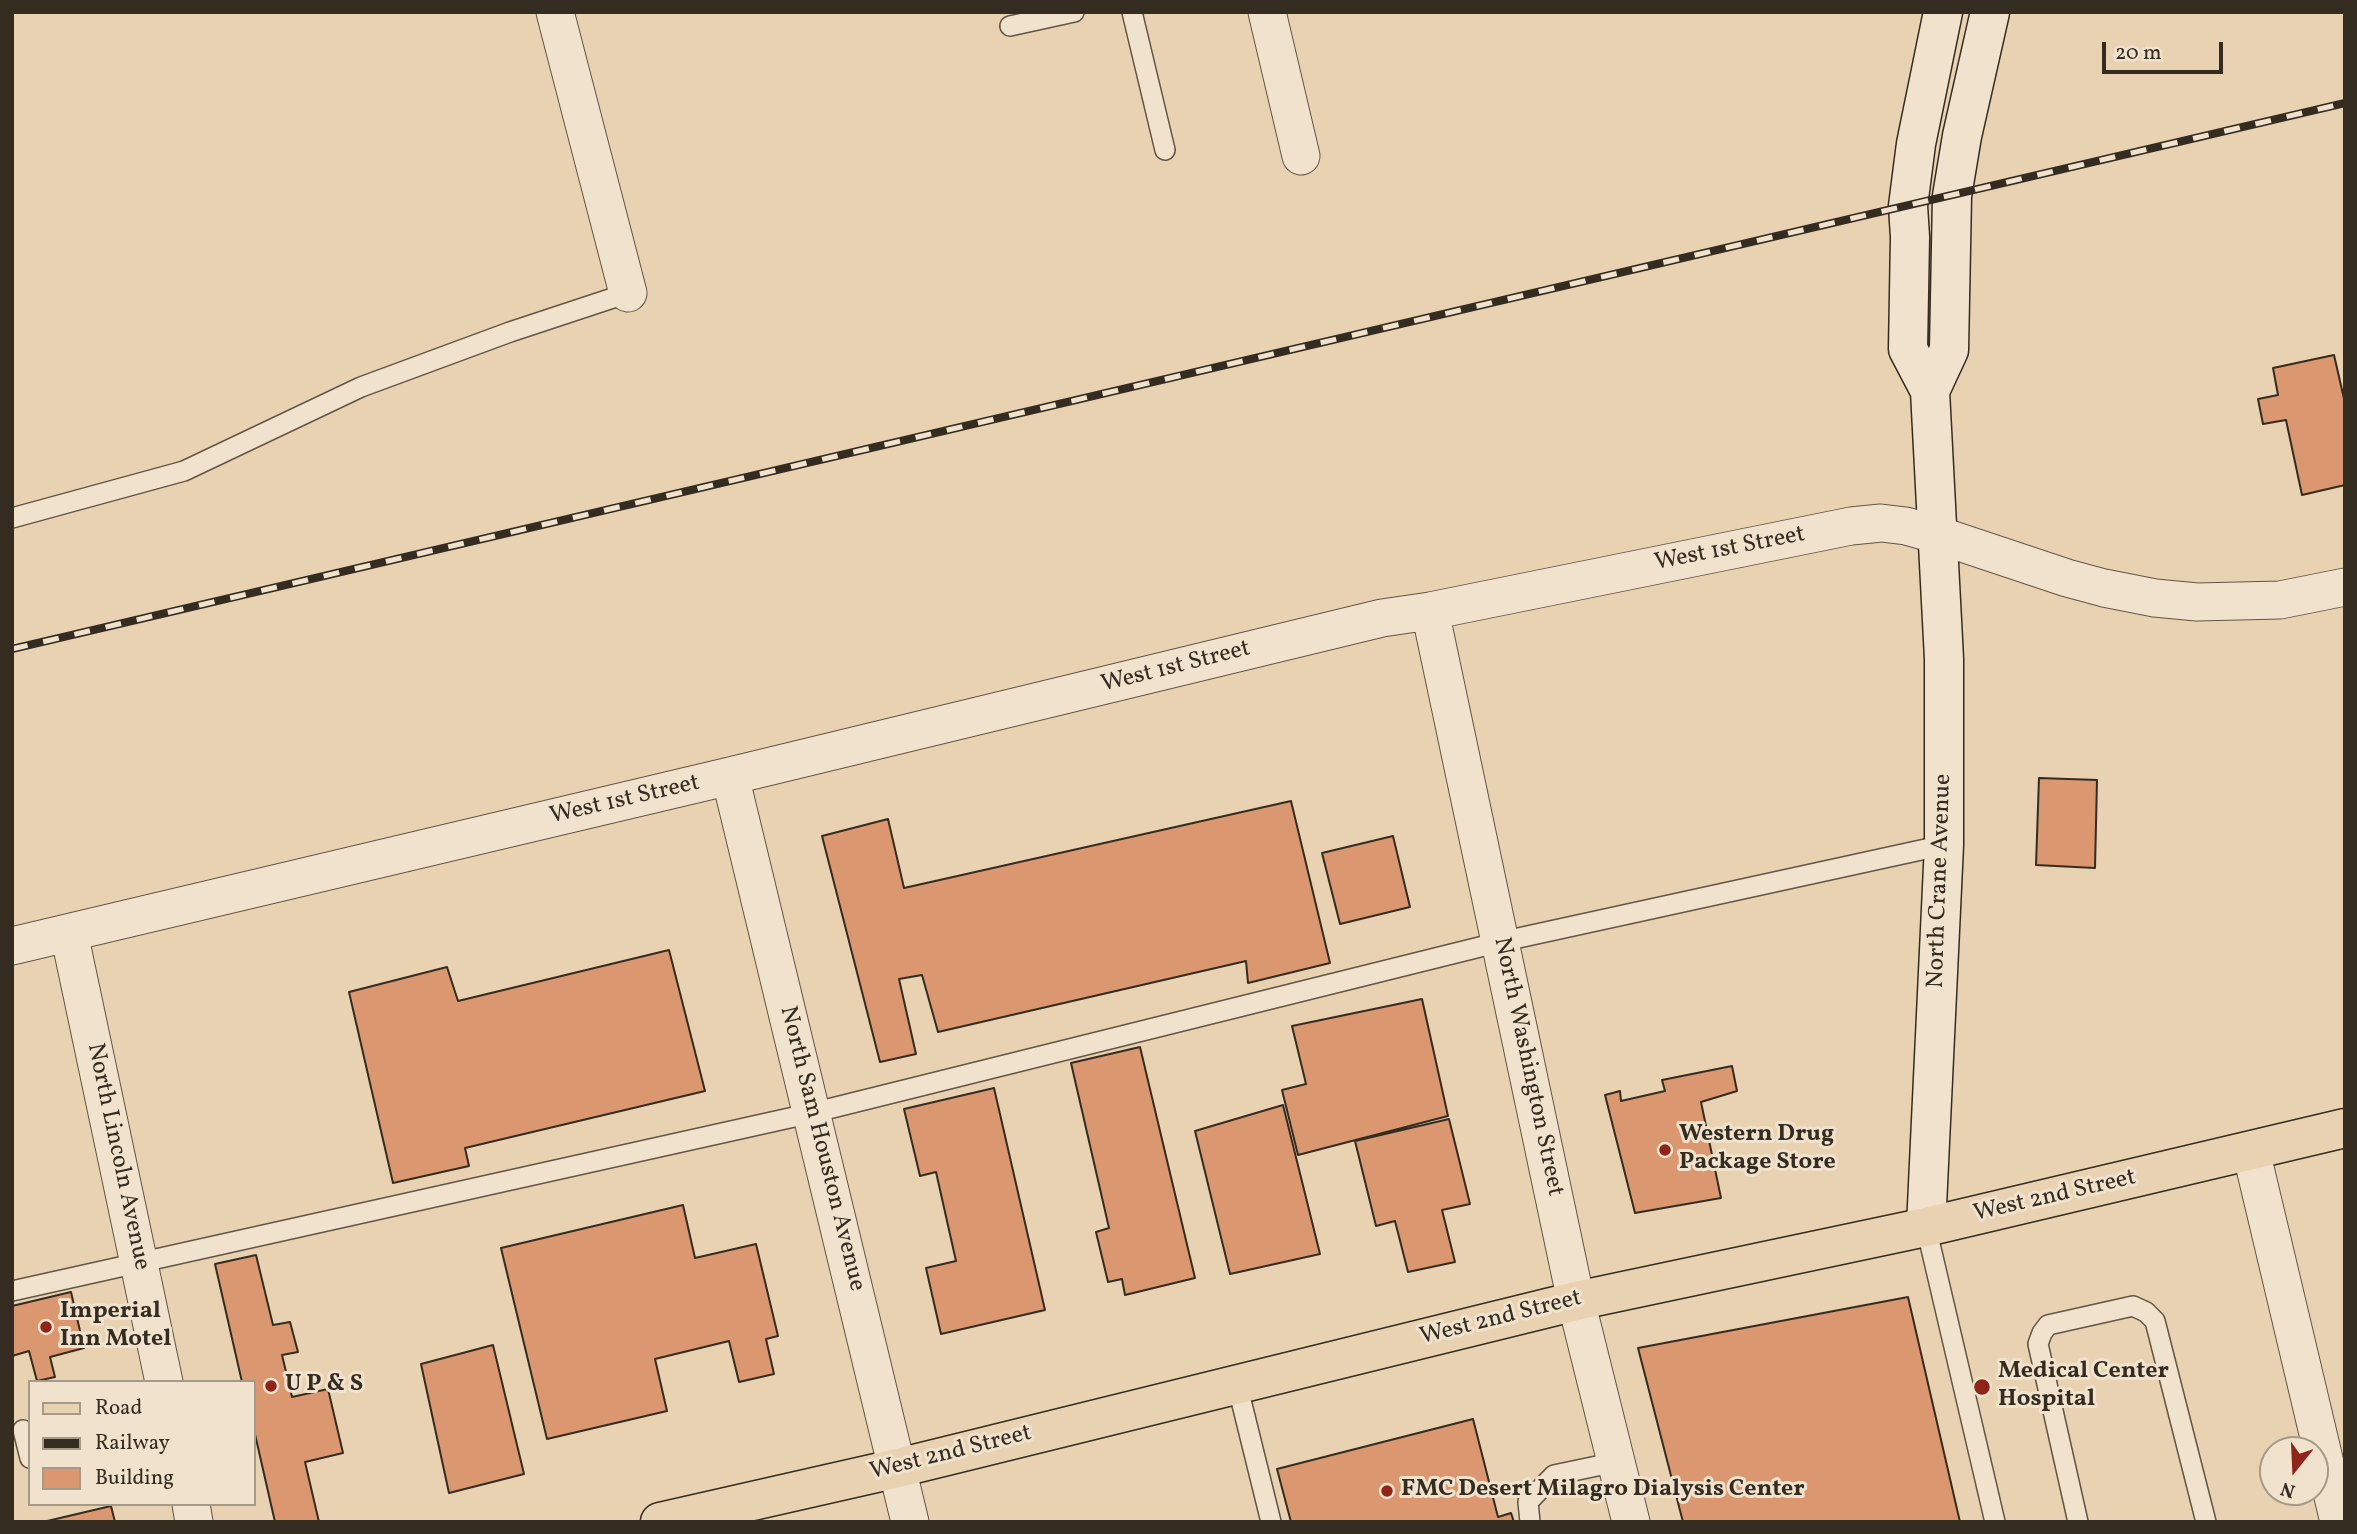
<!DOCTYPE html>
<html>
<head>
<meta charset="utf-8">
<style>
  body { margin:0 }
  #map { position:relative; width:2357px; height:1534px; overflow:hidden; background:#e8d2b2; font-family:Vollkorn,serif }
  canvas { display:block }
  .frame { position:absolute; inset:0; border:14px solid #342c21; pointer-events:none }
  .legend { position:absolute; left:28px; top:1380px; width:228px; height:126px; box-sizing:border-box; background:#f0e2cd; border:2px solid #a59988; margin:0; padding:9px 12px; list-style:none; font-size:21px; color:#342c21 }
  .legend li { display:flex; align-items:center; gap:14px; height:35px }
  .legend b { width:35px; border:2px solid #a59988 }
  .north { position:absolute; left:2259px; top:1436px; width:70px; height:70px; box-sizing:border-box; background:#f0e2cd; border:2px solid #a59988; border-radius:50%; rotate:198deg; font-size:19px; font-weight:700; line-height:28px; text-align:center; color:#342c21 }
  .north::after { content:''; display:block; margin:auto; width:24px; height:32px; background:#8f2418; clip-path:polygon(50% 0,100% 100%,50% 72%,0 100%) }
  .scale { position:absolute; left:2102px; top:42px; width:121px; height:32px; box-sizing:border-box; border:4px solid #342c21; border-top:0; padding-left:9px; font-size:21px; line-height:24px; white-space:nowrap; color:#342c21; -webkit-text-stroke:5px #f0e2cd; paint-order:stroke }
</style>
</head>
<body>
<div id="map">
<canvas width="2357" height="1534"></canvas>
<div class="frame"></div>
<ul class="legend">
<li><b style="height:9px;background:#e8d2b2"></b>Road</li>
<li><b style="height:9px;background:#342c21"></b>Railway</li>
<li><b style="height:19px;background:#da9770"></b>Building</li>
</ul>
<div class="north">N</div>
<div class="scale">20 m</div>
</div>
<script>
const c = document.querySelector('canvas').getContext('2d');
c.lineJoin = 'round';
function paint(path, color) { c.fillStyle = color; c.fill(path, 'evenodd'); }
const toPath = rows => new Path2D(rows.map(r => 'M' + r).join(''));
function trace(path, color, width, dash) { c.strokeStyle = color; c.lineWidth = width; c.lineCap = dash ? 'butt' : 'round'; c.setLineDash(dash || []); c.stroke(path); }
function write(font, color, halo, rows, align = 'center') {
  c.font = font + ' Vollkorn,serif'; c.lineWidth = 6; c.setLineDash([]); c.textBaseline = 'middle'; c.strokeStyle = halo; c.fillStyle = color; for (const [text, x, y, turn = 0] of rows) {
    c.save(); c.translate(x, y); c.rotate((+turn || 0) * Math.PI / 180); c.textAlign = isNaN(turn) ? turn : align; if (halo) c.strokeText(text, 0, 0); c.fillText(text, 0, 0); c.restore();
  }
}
const building = toPath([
  [2334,355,2345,403,2345,485,2302,495,2286,420,2263,424,2258,399,2278,395,2273,368,2334,355],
  [2039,778,2097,780,2095,868,2036,865,2039,778],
  [1291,801,1330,963,1248,983,1246,961,938,1032,922,975,899,979,916,1054,880,1062,822,836,888,819,904,888,1291,801],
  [1393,836,1410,907,1340,924,1322,853,1393,836],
  [669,950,705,1091,465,1148,469,1166,393,1183,349,992,447,967,458,1001,669,950],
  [1422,999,1448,1116,1298,1155,1282,1090,1306,1084,1292,1026,1422,999],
  [1140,1047,1195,1278,1125,1295,1122,1279,1108,1282,1096,1232,1109,1228,1071,1063,1140,1047],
  [1732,1066,1737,1091,1701,1102,1721,1198,1635,1213,1605,1095,1620,1091,1621,1101,1665,1091,1662,1080,1732,1066],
  [994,1088,1045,1310,941,1334,926,1268,956,1261,936,1172,920,1176,904,1109,994,1088],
  [1283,1105,1320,1254,1230,1274,1195,1131,1283,1105],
  [1449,1119,1470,1204,1442,1210,1455,1262,1408,1272,1395,1221,1376,1226,1355,1141,1449,1119],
  [683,1205,695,1258,756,1244,778,1336,766,1339,774,1374,739,1382,729,1341,655,1359,667,1411,547,1439,501,1248,683,1205],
  [256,1255,273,1325,290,1322,298,1352,282,1355,292,1397,328,1389,343,1453,305,1462,319,1522,275,1522,254,1430,254,1382,242,1382,215,1264,256,1255],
  [71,1292,84,1348,50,1357,55,1377,37,1381,29,1351,12,1356,12,1306,71,1292],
  [1908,1297,1960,1522,1683,1522,1638,1348,1908,1297],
  [493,1345,524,1474,449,1493,421,1364,493,1345],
  [1473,1419,1498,1517,1511,1513,1514,1522,1291,1522,1277,1469,1473,1419],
  [111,1506,115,1522,43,1522,111,1506]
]);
paint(building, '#da9770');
trace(building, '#342c21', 2);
const service = toPath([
  [1132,12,1165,150],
  [1010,26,1074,12],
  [12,518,184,471,361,387,510,332,628,293],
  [1926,1227,1995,1522],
  [12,1291,812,1113,1500,942,1944,845],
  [1237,1384,1271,1522],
  [23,1430,30,1458],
  [1530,1522,1528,1502,1554,1475,1616,1462],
  [2078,1522,2038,1344,2042,1333,2048,1325,2133,1306,2146,1312,2155,1321,2206,1522]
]);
const minor = toPath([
  [555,12,628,293],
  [1267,12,1301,156],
  [1430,611,1576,1301,1631,1522],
  [730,776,910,1522],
  [69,933,164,1382],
  [12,946,730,776,1382,618,1430,611,1851,526,1881,523,1906,526,1938,535,2067,578,2104,588,2155,598,2197,602,2280,600,2345,587],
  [2251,1151,2339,1522],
  [191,1504,194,1522]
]);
const secondary = toPath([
  [1930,391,1949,350,1952,196,1962,136,1990,12],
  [1926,1227,1944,845,1944,659,1930,391,1908,349,1910,237,1908,206,1916,144,1943,12]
]);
const primary = toPath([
  [660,1522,898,1468,1576,1301,1926,1227,2345,1128]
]);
trace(service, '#615645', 22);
trace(minor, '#615645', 39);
trace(secondary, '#342c21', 41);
trace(primary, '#342c21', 41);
trace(service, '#f0e2cd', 19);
trace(minor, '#f0e2cd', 37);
trace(secondary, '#f0e2cd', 38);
trace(primary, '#e8d2b2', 38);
const rail = toPath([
  [12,649,2345,103]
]);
trace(rail, '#342c21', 8);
trace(rail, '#f0e2cd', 5, [16]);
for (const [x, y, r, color] of [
  [1665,1150,7,"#8f2418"],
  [46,1327,7,"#8f2418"],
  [271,1386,7,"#8f2418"],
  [1982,1387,9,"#8f2418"],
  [1387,1491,7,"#8f2418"]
]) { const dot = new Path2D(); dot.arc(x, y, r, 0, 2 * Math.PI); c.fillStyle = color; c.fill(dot); trace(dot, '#f0e2cd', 2.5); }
write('24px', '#342c21', '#f0e2cd', [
  ["West 1st Street",1730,550,-11],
  ["West 1st Street",1176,668,-14],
  ["West 1st Street",625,801,-13],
  ["North Crane Avenue",1941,881,-88],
  ["North Washington Street",1527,1067,78],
  ["North Sam Houston Avenue",821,1149,76],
  ["North Lincoln Avenue",117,1157,78],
  ["West 2nd Street",2055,1197,-13],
  ["West 2nd Street",1501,1319,-14],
  ["West 2nd Street",951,1454,-14]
]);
write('bold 24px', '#342c21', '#f0e2cd', [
  ["Western Drug",1679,1136],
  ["Package Store",1679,1164],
  ["Imperial",60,1313],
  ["Inn Motel",60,1341],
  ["Medical Center",1998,1373],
  ["Hospital",1998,1401],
  ["U P & S",285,1386],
  ["FMC Desert Milagro Dialysis Center",1401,1491]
], 'left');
</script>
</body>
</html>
